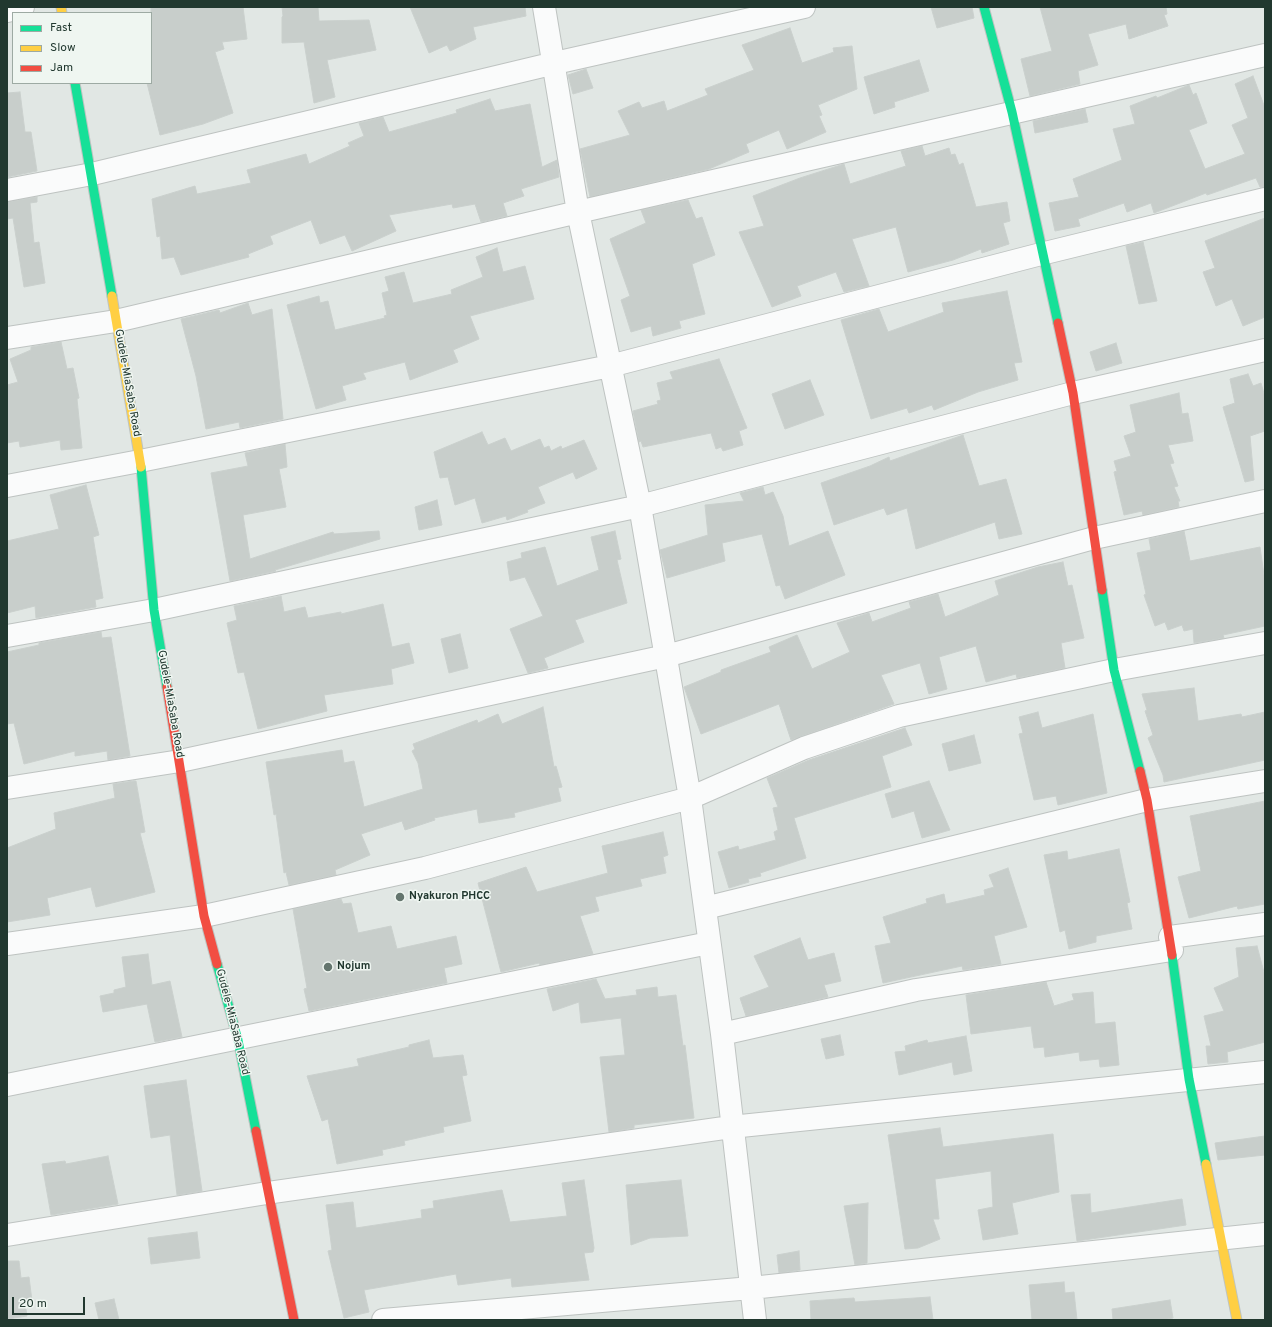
<!DOCTYPE html>
<html>
<head>
<meta charset="utf-8">
<style>
  body { margin:0 }
  #map { position:relative; width:1272px; height:1327px; overflow:hidden; background:#e1e7e4; font-family:Overpass,sans-serif }
  canvas { display:block }
  .frame { position:absolute; inset:0; border:8px solid #21382f; pointer-events:none }
  .legend { position:absolute; left:12px; top:12px; width:140px; height:72px; box-sizing:border-box; background:#eff6f1; border:1px solid #9daaa3; margin:0; padding:5px 7px; list-style:none; font-size:12px; color:#21382f }
  .legend li { display:flex; align-items:center; gap:8px; height:20px }
  .legend b { width:20px; border:1px solid #9daaa3 }
  .scale { position:absolute; left:12px; top:1297px; width:73px; height:18px; box-sizing:border-box; border:2px solid #21382f; border-top:0; padding-left:5px; font-size:12px; line-height:14px; white-space:nowrap; color:#21382f; -webkit-text-stroke:3px #eff6f1; paint-order:stroke }
</style>
</head>
<body>
<div id="map">
<canvas width="1272" height="1327"></canvas>
<div class="frame"></div>
<ul class="legend">
<li><b style="height:5px;background:#16e098"></b>Fast</li>
<li><b style="height:5px;background:#ffcf43"></b>Slow</li>
<li><b style="height:5px;background:#f24e42"></b>Jam</li>
</ul>
<div class="scale">20 m</div>
</div>
<script>
const c = document.querySelector('canvas').getContext('2d');
c.lineJoin = 'round';
function paint(path, color) { c.fillStyle = color; c.fill(path, 'evenodd'); }
const toPath = rows => new Path2D(rows.map(r => 'M' + r).join(''));
function trace(path, color, width, dash) { c.strokeStyle = color; c.lineWidth = width; c.lineCap = dash ? 'butt' : 'round'; c.setLineDash(dash || []); c.stroke(path); }
function write(font, color, halo, rows, align = 'center') {
  c.font = font + ' Overpass,sans-serif'; c.lineWidth = 3; c.setLineDash([]); c.textBaseline = 'middle'; c.strokeStyle = halo; c.fillStyle = color; for (const [text, x, y, turn = 0] of rows) {
    c.save(); c.translate(x, y); c.rotate((+turn || 0) * Math.PI / 180); c.textAlign = isNaN(turn) ? turn : align; if (halo) c.strokeText(text, 0, 0); c.fillText(text, 0, 0); c.restore();
  }
}
const building = toPath([
  [151,7,243,7,247,39,222,42,224,49,215,52,233,113,203,124,160,135,147,83,151,83,151,7],
  [282,7,318,7,319,21,369,20,376,50,327,60,335,97,314,103,304,42,282,43,282,17,283,16,282,7],
  [410,7,525,7,526,16,473,27,476,39,450,51,447,45,429,53,410,7],
  [931,7,972,7,974,18,937,28,931,7],
  [1040,7,1166,7,1167,14,1164,15,1168,26,1129,39,1126,24,1088,34,1098,65,1078,71,1080,84,1030,96,1021,59,1052,51,1040,7],
  [790,28,802,63,834,52,833,48,852,46,857,89,818,105,822,115,819,116,826,132,787,149,779,130,746,144,749,152,709,169,590,197,580,149,630,135,618,111,639,102,642,108,664,101,667,111,708,95,705,89,754,70,742,45,790,28],
  [919,60,929,91,894,102,895,107,874,114,864,77,919,60],
  [586,69,593,88,573,94,568,75,586,69],
  [1253,76,1265,108,1265,187,1260,187,1256,178,1207,195,1206,193,1154,213,1151,203,1127,212,1124,203,1078,219,1080,226,1055,231,1049,203,1079,197,1073,179,1122,160,1113,129,1135,124,1130,106,1156,96,1157,98,1189,85,1193,95,1196,93,1207,123,1189,130,1205,169,1245,154,1232,125,1248,118,1235,84,1253,76],
  [20,92,25,132,31,132,37,171,7,177,7,93,20,92],
  [490,99,495,111,530,104,542,167,557,160,559,177,521,189,524,196,503,203,507,216,481,222,475,204,453,208,452,204,389,215,396,231,352,251,345,235,320,244,311,220,270,236,273,244,248,254,249,257,181,275,174,257,162,259,160,236,157,237,152,199,195,186,197,194,251,183,247,170,306,154,309,164,350,146,348,143,364,136,359,123,383,117,389,132,457,113,456,110,490,99],
  [1085,109,1088,122,1035,133,1033,121,1085,109],
  [922,146,925,156,949,148,951,155,955,154,959,165,963,163,976,207,1007,202,1010,221,1003,223,1009,244,982,253,981,249,953,260,908,272,896,227,852,239,869,286,844,292,836,272,797,286,801,296,772,307,739,232,764,226,753,196,800,178,844,164,850,184,906,166,901,151,922,146],
  [37,197,37,202,30,203,34,243,39,242,45,283,24,287,13,218,7,219,7,202,37,197],
  [688,200,696,219,702,217,715,255,692,264,705,314,679,321,681,328,653,336,651,326,631,332,621,300,630,296,610,239,646,223,641,210,688,200],
  [1265,218,1265,317,1243,326,1232,299,1216,306,1203,272,1215,268,1205,241,1265,218],
  [1143,242,1157,301,1139,304,1126,246,1143,242],
  [497,248,503,272,525,266,534,299,470,316,479,339,453,350,458,362,410,380,405,362,363,373,366,379,342,386,346,400,316,409,287,305,319,296,320,303,328,301,335,330,385,318,384,316,387,315,382,293,389,291,385,277,404,272,413,303,452,294,451,290,483,277,476,257,497,248],
  [1007,291,1022,362,1014,363,1018,380,978,392,934,410,932,405,909,413,907,408,871,419,841,320,879,309,888,332,944,312,942,303,1007,291],
  [248,303,252,315,272,309,283,419,240,428,239,422,206,429,196,376,181,319,219,310,220,313,248,303],
  [61,342,67,369,73,368,79,398,77,399,82,448,61,450,60,440,20,447,19,441,7,443,7,385,18,382,10,359,31,350,31,347,61,342],
  [1116,343,1122,363,1096,371,1090,352,1116,343],
  [719,359,747,428,739,431,743,445,723,451,721,447,716,449,711,433,643,447,641,441,639,442,633,411,658,404,657,401,661,400,657,383,673,379,670,372,719,359],
  [1248,374,1253,386,1261,383,1265,397,1265,431,1250,436,1254,480,1245,482,1223,407,1235,403,1230,379,1248,374],
  [810,380,824,415,785,429,772,394,810,380],
  [1179,393,1182,414,1188,413,1193,441,1168,445,1174,463,1170,464,1178,486,1174,487,1180,501,1178,501,1179,507,1143,515,1142,511,1124,515,1114,472,1117,471,1114,461,1131,456,1124,436,1136,432,1130,405,1179,393],
  [482,432,488,445,505,438,511,451,540,439,544,448,549,446,551,451,561,446,562,449,584,440,597,469,576,479,573,472,538,487,545,503,527,510,528,512,507,520,506,516,482,523,475,498,455,505,448,477,440,478,434,452,482,432],
  [963,435,979,486,1006,479,1022,534,999,539,995,522,916,549,907,508,887,515,884,508,834,525,821,483,870,466,889,457,890,461,963,435],
  [285,444,287,467,279,469,286,507,243,515,250,559,333,532,334,534,379,531,380,539,275,570,276,571,230,581,211,473,248,466,245,453,285,444],
  [86,485,99,535,93,537,103,598,95,600,96,607,36,618,35,606,7,613,7,541,59,529,50,495,86,485],
  [763,487,765,495,773,492,783,516,789,546,828,531,845,575,785,599,780,585,776,586,762,534,722,543,725,561,667,578,660,550,708,535,705,505,744,501,740,493,763,487],
  [437,500,442,525,419,530,415,507,437,500],
  [615,531,621,559,617,560,627,603,575,620,584,642,544,658,548,668,528,673,510,629,543,616,525,577,510,581,507,562,522,558,521,553,545,547,557,586,599,570,591,537,615,531],
  [1184,531,1190,561,1260,547,1265,582,1265,626,1223,635,1224,638,1194,643,1193,629,1184,631,1182,625,1168,630,1165,622,1155,626,1144,595,1146,594,1137,553,1151,550,1149,539,1184,531],
  [1063,562,1068,586,1072,585,1084,638,1061,643,1065,668,1017,678,1016,674,986,682,976,646,939,657,947,689,929,694,920,663,881,675,894,704,791,740,779,704,701,734,684,687,721,672,721,670,771,652,769,647,797,635,812,669,850,652,837,623,869,613,872,622,911,608,909,602,938,594,945,617,999,595,995,581,1038,567,1063,562],
  [281,596,284,612,305,607,308,618,341,612,341,614,383,604,392,647,409,643,414,663,391,669,393,684,324,695,327,711,258,729,244,672,238,673,227,623,237,620,234,606,281,596],
  [101,632,102,638,111,637,130,756,108,760,107,751,75,756,75,751,24,764,14,723,7,724,7,652,39,645,39,643,101,632],
  [460,634,468,668,449,673,441,639,460,634],
  [1194,688,1198,721,1241,714,1242,717,1265,712,1265,760,1164,782,1163,775,1148,738,1153,735,1145,711,1147,710,1142,694,1194,688],
  [543,707,554,767,556,766,562,787,558,788,561,801,514,813,515,817,479,823,477,809,434,818,435,820,405,830,402,821,361,834,370,855,335,870,336,875,289,885,286,872,284,873,276,814,274,815,266,762,342,750,344,763,354,761,364,807,423,789,418,763,412,751,415,749,413,744,477,720,478,723,498,714,502,724,543,707],
  [1038,712,1042,728,1093,714,1107,793,1058,805,1056,796,1034,800,1019,734,1023,733,1019,717,1038,712],
  [905,728,912,745,882,756,891,787,794,818,806,858,760,873,761,876,748,879,749,882,729,888,718,852,738,846,739,850,776,840,774,832,778,830,773,808,778,807,767,778,809,760,905,728],
  [974,735,981,763,949,771,942,744,974,735],
  [134,781,136,781,145,832,140,833,155,892,96,907,91,887,47,898,50,915,7,922,7,848,56,829,54,813,115,798,113,784,134,781],
  [929,781,950,830,922,838,914,811,892,818,885,794,929,781],
  [1265,801,1265,904,1238,909,1237,906,1189,918,1178,877,1201,871,1190,816,1265,801],
  [663,832,668,855,663,857,666,873,640,879,642,886,595,897,599,911,580,916,593,954,540,965,539,963,501,972,478,883,526,867,537,892,608,873,602,846,663,832],
  [1119,849,1130,902,1127,903,1132,929,1096,936,1096,942,1069,949,1065,930,1060,932,1044,855,1067,851,1068,860,1119,849],
  [1008,868,1027,927,994,936,1001,964,963,970,962,966,883,983,875,946,891,943,883,917,927,903,926,899,944,894,946,904,985,895,984,890,994,887,989,875,1008,868],
  [341,899,343,904,351,903,358,933,391,926,397,949,456,936,462,964,444,968,447,983,309,1011,304,989,307,988,293,909,341,899],
  [800,938,808,960,834,953,841,981,824,985,828,997,746,1016,740,998,769,987,754,956,800,938],
  [1257,946,1265,976,1265,1042,1227,1052,1228,1062,1208,1064,1206,1046,1211,1046,1204,1016,1224,1011,1214,988,1239,977,1236,948,1257,946],
  [148,954,152,985,170,981,182,1037,155,1042,147,1004,103,1012,100,996,114,993,114,990,126,987,122,957,148,954],
  [596,979,605,999,637,995,636,990,657,987,658,997,676,995,683,1046,685,1045,694,1118,634,1125,634,1128,609,1132,600,1057,625,1055,621,1018,581,1023,579,1002,553,1011,547,989,596,979],
  [1046,982,1054,1006,1074,1000,1072,994,1093,992,1095,1024,1115,1022,1119,1065,1100,1067,1099,1059,1080,1061,1079,1052,1045,1057,1044,1047,1034,1048,1031,1026,971,1034,966,995,1046,982],
  [840,1035,844,1055,826,1059,821,1039,840,1035],
  [966,1036,972,1071,954,1075,952,1062,899,1075,895,1052,906,1051,905,1046,927,1040,928,1043,966,1036],
  [429,1040,433,1058,463,1055,467,1075,462,1076,471,1121,443,1127,444,1132,404,1141,405,1145,382,1150,383,1155,337,1164,328,1119,322,1121,307,1076,359,1066,357,1059,409,1047,409,1045,429,1040],
  [186,1080,202,1191,177,1195,170,1135,151,1138,144,1086,186,1080],
  [940,1128,943,1147,1053,1134,1059,1192,1012,1203,1018,1234,983,1240,978,1210,993,1207,991,1171,935,1179,939,1219,933,1219,940,1239,918,1248,905,1249,888,1135,940,1128],
  [1265,1136,1265,1155,1218,1160,1215,1143,1265,1136],
  [108,1156,118,1204,51,1215,42,1164,65,1161,66,1164,108,1156],
  [584,1180,594,1248,593,1252,584,1253,589,1280,512,1287,511,1278,458,1285,456,1274,364,1290,369,1312,344,1318,328,1251,332,1250,326,1205,353,1202,356,1228,422,1218,421,1210,434,1208,433,1201,502,1190,510,1222,567,1216,562,1183,584,1180],
  [681,1180,688,1236,650,1238,631,1245,626,1185,681,1180],
  [1090,1194,1091,1213,1182,1199,1186,1225,1077,1241,1071,1195,1090,1194],
  [868,1203,867,1263,855,1265,844,1206,868,1203],
  [197,1232,200,1258,151,1264,148,1238,197,1232],
  [799,1251,800,1270,779,1273,777,1255,799,1251],
  [7,1261,19,1261,21,1278,29,1277,32,1301,25,1302,27,1316,7,1319,7,1261],
  [1064,1282,1065,1293,1074,1292,1077,1320,1032,1320,1029,1285,1064,1282],
  [930,1297,933,1320,811,1320,810,1301,854,1298,855,1302,930,1297],
  [114,1299,119,1320,99,1320,95,1303,114,1299],
  [1170,1300,1173,1318,1162,1320,1113,1320,1112,1309,1170,1300]
]);
paint(building, '#c8cecb');
trace(building, '#cad0cd', 1);
const street = toPath([
  [544,7,578,212,640,506,690,798,722,1034,755,1320],
  [7,11,23,7],
  [7,190,92,174,555,63,804,7],
  [7,338,116,321,578,212,1265,55],
  [7,486,140,461,610,366,1041,254,1265,199],
  [7,636,154,610,640,506,1073,393,1265,350],
  [7,788,180,761,666,656,1094,538,1265,501],
  [705,908,1147,800,1265,781],
  [1170,937,1265,924],
  [7,944,204,916,425,868,690,798,804,748,899,716,1114,670,1265,643],
  [722,1034,916,990,1172,950],
  [7,1085,709,943],
  [7,1235,267,1193,731,1127,1265,1072],
  [383,1320,751,1288,1265,1234]
]);
const fast = toPath([
  [984,7,1012,112,1058,323],
  [75,83,112,296],
  [141,467,154,610,167,687],
  [1102,590,1114,670,1140,771],
  [1172,955,1189,1079,1206,1164],
  [217,964,238,1040,256,1131]
]);
const slow = toPath([
  [61,7,62,13],
  [112,296,141,467],
  [1206,1164,1237,1320]
]);
const jam = toPath([
  [1058,323,1073,393,1102,590],
  [167,687,204,916,217,964],
  [1140,771,1147,800,1172,955],
  [256,1131,294,1320]
]);
trace(street, '#bec3c1', 24);
trace(fast, '#bec4c1', 11);
trace(slow, '#bec4c1', 11);
trace(jam, '#bec4c1', 11);
trace(street, '#fafbfb', 22);
trace(fast, '#16e098', 9);
trace(slow, '#ffcf43', 9);
trace(jam, '#f24e42', 9);
for (const [x, y, r, color] of [
  [400,897,5,"#64756e"],
  [328,967,5,"#64756e"]
]) { const dot = new Path2D(); dot.arc(x, y, r, 0, 2 * Math.PI); c.fillStyle = color; c.fill(dot); trace(dot, '#eff6f1', 1.5); }
write('11px', '#21382f', '#eff6f1', [
  ["Gudele-MiaSaba Road",127,383,80],
  ["Gudele-MiaSaba Road",170,704,80],
  ["Gudele-MiaSaba Road",232,1022,76]
]);
write('bold 11px', '#21382f', '#eff6f1', [
  ["Nyakuron PHCC",409,897],
  ["Nojum",337,967]
], 'left');
</script>
</body>
</html>
